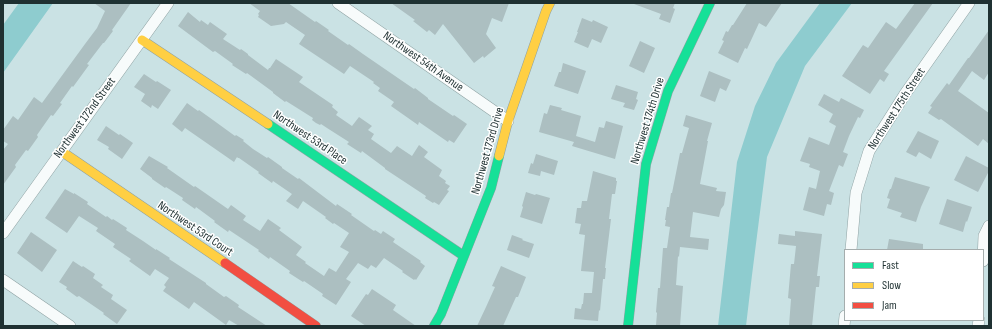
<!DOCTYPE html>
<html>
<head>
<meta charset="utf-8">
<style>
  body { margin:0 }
  #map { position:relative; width:992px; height:329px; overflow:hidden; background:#cae2e4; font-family:"Sofia Sans Condensed",sans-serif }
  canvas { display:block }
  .frame { position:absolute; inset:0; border:4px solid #1f3132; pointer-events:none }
  .legend { position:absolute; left:844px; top:249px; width:140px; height:72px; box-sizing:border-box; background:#fff; border:1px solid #a5adad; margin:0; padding:5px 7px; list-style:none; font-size:12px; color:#1f3132 }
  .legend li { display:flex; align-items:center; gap:8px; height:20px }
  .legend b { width:20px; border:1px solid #a5adad }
</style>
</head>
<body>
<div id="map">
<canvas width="992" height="329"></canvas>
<div class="frame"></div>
<ul class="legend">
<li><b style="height:5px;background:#16e098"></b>Fast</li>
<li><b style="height:5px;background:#ffcf43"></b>Slow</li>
<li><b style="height:5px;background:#f24e42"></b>Jam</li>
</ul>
</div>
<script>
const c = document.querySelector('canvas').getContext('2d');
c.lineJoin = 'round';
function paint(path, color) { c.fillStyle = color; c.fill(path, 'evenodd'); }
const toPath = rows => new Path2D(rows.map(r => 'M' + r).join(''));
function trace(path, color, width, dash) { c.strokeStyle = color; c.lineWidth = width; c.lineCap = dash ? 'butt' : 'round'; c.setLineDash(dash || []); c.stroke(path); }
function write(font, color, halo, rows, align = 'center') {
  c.font = font + ' "Sofia Sans Condensed",sans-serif'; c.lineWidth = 3; c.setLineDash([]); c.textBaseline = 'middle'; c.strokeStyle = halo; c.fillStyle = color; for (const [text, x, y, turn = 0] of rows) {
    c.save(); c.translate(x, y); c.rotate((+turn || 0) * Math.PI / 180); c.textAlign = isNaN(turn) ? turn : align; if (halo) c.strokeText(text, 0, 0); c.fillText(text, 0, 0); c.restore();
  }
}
paint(toPath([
  [19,3,53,3,3,73,3,25],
  [820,3,852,3,805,66,767,157,752,275,746,326,718,326,737,162,755,106,776,63]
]), '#8ecccf');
paint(toPath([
  [94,3,131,3,112,30,113,31,104,43,103,43,87,64,89,65,73,87,72,86,60,103,62,104,53,116,51,115,37,135,38,137,28,151,26,150,15,165,16,167,3,185,3,150,8,144,3,141,3,130,13,116,18,120,34,97,42,103,85,44,97,28,105,11],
  [249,3,288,3,315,22,316,21,329,30,328,31,348,45,349,44,363,54,414,89,415,88,428,98,428,99,453,116,454,115,467,124,454,143,449,140,448,142,419,122,418,125,391,106,394,102,378,91,380,88,373,83,374,82,350,66,344,74,299,44,305,35,286,22,284,24,271,26,258,17,259,15,258,14,260,11],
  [391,3,509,3,502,22,492,18,486,34,496,48,484,58,483,56,474,63,443,24,435,35,429,30,427,32,413,21,415,20],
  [634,3,675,3,673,8,675,9,670,23,659,19,661,14,634,4],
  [747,3,782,3,766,27,759,23,747,49,745,48,738,63,718,53,724,41,722,40,726,31,728,32,732,25,733,25],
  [915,3,933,3,884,71,889,74,884,82,880,79,870,94,842,76,863,45,868,48,886,22,896,29],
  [188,12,200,22,201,20,208,25,210,22,227,34,223,39,240,50,241,49,248,54,248,55,268,70,269,68,270,68,276,59,303,77,299,82,333,105,332,107,338,112,336,115,352,126,359,117,372,126,368,130,374,134,371,139,391,153,397,146,412,156,419,145,428,152,424,157,442,170,439,176,446,181,445,183,450,186,447,190,449,191,439,205,434,202,433,203,425,198,426,196,385,169,385,168,362,151,361,153,347,144,349,142,327,128,321,124,320,125,316,123,312,120,313,118,286,101,285,102,273,93,273,92,247,73,246,74,232,65,233,64,215,51,213,52,178,26],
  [582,18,592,22,593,20,608,27,601,43,592,39,588,48,574,42,578,32,577,32],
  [989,30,989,72,984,80,972,71,958,91,989,113,989,144,983,139,978,146,941,119,939,120,928,113,932,107,930,106,947,83,949,85,968,58,969,58],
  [640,41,655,48,644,73,629,66],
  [563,63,586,71,578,94,554,86,559,72,561,72],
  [709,71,731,80,726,91,720,88,715,102,700,96],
  [144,74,156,82,157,81,171,90,158,109,152,105,151,108,141,101,145,94,134,87],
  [616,85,638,92,636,99,638,100,634,110,623,107,625,103,611,99],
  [824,94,839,102,841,98,864,110,860,118,858,117,849,136,843,152,848,154,843,167,839,165,829,191,834,193,831,205,827,204,824,216,803,210,809,187,816,189,820,171,809,167,810,164,800,161,809,137,829,145,836,126,829,122,833,114,818,105],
  [187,103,198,111,199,110,213,120,235,136,236,135,244,140,243,141,253,149,267,158,268,157,282,167,282,168,298,179,299,178,336,206,337,204,352,214,351,215,374,231,375,230,381,234,383,231,395,239,393,242,421,261,420,262,425,266,416,280,415,279,414,280,402,272,403,271,384,258,376,268,371,265,368,269,358,263,346,279,351,282,336,305,322,296,323,294,304,281,303,282,289,273,290,271,270,257,269,259,258,251,259,250,229,230,228,232,214,222,215,221,196,207,195,209,182,200,183,198,166,187,165,188,152,179,152,178,140,169,149,156,168,167,167,168,194,187,195,186,228,209,231,205,246,216,243,220,260,231,268,219,281,228,279,230,302,247,296,255,306,262,305,263,324,276,329,268,336,272,349,252,340,247,349,233,334,223,333,224,325,218,326,217,303,201,298,209,286,201,292,194,273,181,272,183,258,173,259,172,239,158,238,158,237,157,234,162,185,128,182,132,172,124],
  [550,105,562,108,561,110,581,116,576,136,595,142,599,127,604,128,606,121,623,126,615,159,572,146,574,142,539,132,544,113,547,114],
  [686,115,712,123,707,141,708,141,700,184,717,188,716,191,726,192,724,205,721,209,719,217,693,212,690,237,709,239,708,250,680,247,679,257,678,256,676,285,683,286,680,326,656,325,657,313,656,312,658,288,660,288,663,248,667,248,670,227,665,226,666,220,665,220,667,207,669,207,671,193,672,193,680,153,682,153,689,128,683,126],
  [106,126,119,135,120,134,133,143,122,159,108,149,109,147,97,140],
  [918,131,939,141,931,159,919,152,916,157,906,152],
  [536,154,558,161,554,175,541,171,540,176,528,173,531,163,533,164],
  [966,156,989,168,989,171,978,192,954,180],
  [593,171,616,178,616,181,617,181,615,194,612,194,609,219,611,219,605,268,606,268,605,279,603,279,600,311,599,310,598,321,574,319,575,308,581,309,582,304,583,304,584,293,592,293,594,272,581,271,585,235,579,234,581,224,575,223,577,208,581,208,582,201,587,201],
  [895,177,930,187,921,207,916,222,900,217,902,213,887,208,890,199,887,198,890,189,891,189],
  [65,189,74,194,74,193,88,202,87,204,106,217,107,216,112,220,113,219,127,228,126,230,143,241,156,250,156,249,170,258,169,259,206,283,206,284,224,297,226,296,239,305,238,307,267,326,239,326,229,320,226,325,194,302,189,309,163,291,166,287,164,285,169,278,155,269,150,276,129,261,131,259,113,247,115,244,96,231,98,228,79,216,67,233,45,218],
  [526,192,535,195,536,194,550,198,542,224,520,217,523,207,522,206],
  [947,199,972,207,967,222,966,221,963,232,939,224],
  [795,231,822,234,817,276,820,276,819,287,816,287,812,326,789,326,791,299,788,298,791,264,794,264,796,246,778,244,779,234,795,236],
  [31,232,57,250,42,272,17,253],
  [512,235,523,239,522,240,534,244,529,258,507,250],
  [889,239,923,244,923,250,887,250],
  [73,261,82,267,83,266,95,274,93,278,103,285,101,287,113,295,111,299,127,310,117,324,103,314,104,313,79,296,77,297,66,289,67,287,59,282],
  [501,266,526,277,518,297,516,297,503,326,477,326,486,307,495,287,492,286],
  [372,289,396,305,393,310,416,326,366,326,351,316,366,294,368,295]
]), '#acbfc1');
const street = toPath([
  [338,3,508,121],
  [3,233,168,3],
  [851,250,856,193,869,151,905,94,969,3],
  [983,261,984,236,989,226],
  [3,280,70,326],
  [844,326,845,316],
  [978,326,979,320]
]);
const fast = toPath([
  [268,124,464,256],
  [434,326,441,314,491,188,499,156],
  [628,326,646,164,668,91,710,3]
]);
const slow = toPath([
  [142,40,268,124],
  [61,151,225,263],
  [499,156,508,121,546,11,550,3]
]);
const jam = toPath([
  [225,263,316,326]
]);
trace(street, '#8fa2a3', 12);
trace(fast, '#8fa2a3', 10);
trace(slow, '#8fa2a3', 10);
trace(jam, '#8fa2a3', 10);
trace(street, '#f7fbfb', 11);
trace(fast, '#16e098', 9);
trace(slow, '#ffcf43', 9);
trace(jam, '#f24e42', 9);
write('12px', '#1f3132', '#fff', [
  ["Northwest 54th Avenue",423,62,35],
  ["Northwest 175th Street",897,109,-57],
  ["Northwest 172nd Street",85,118,-54],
  ["Northwest 174th Drive",648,121,-73],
  ["Northwest 53rd Place",310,138,34],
  ["Northwest 173rd Drive",488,151,-74],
  ["Northwest 53rd Court",195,229,34]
]);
</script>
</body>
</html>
